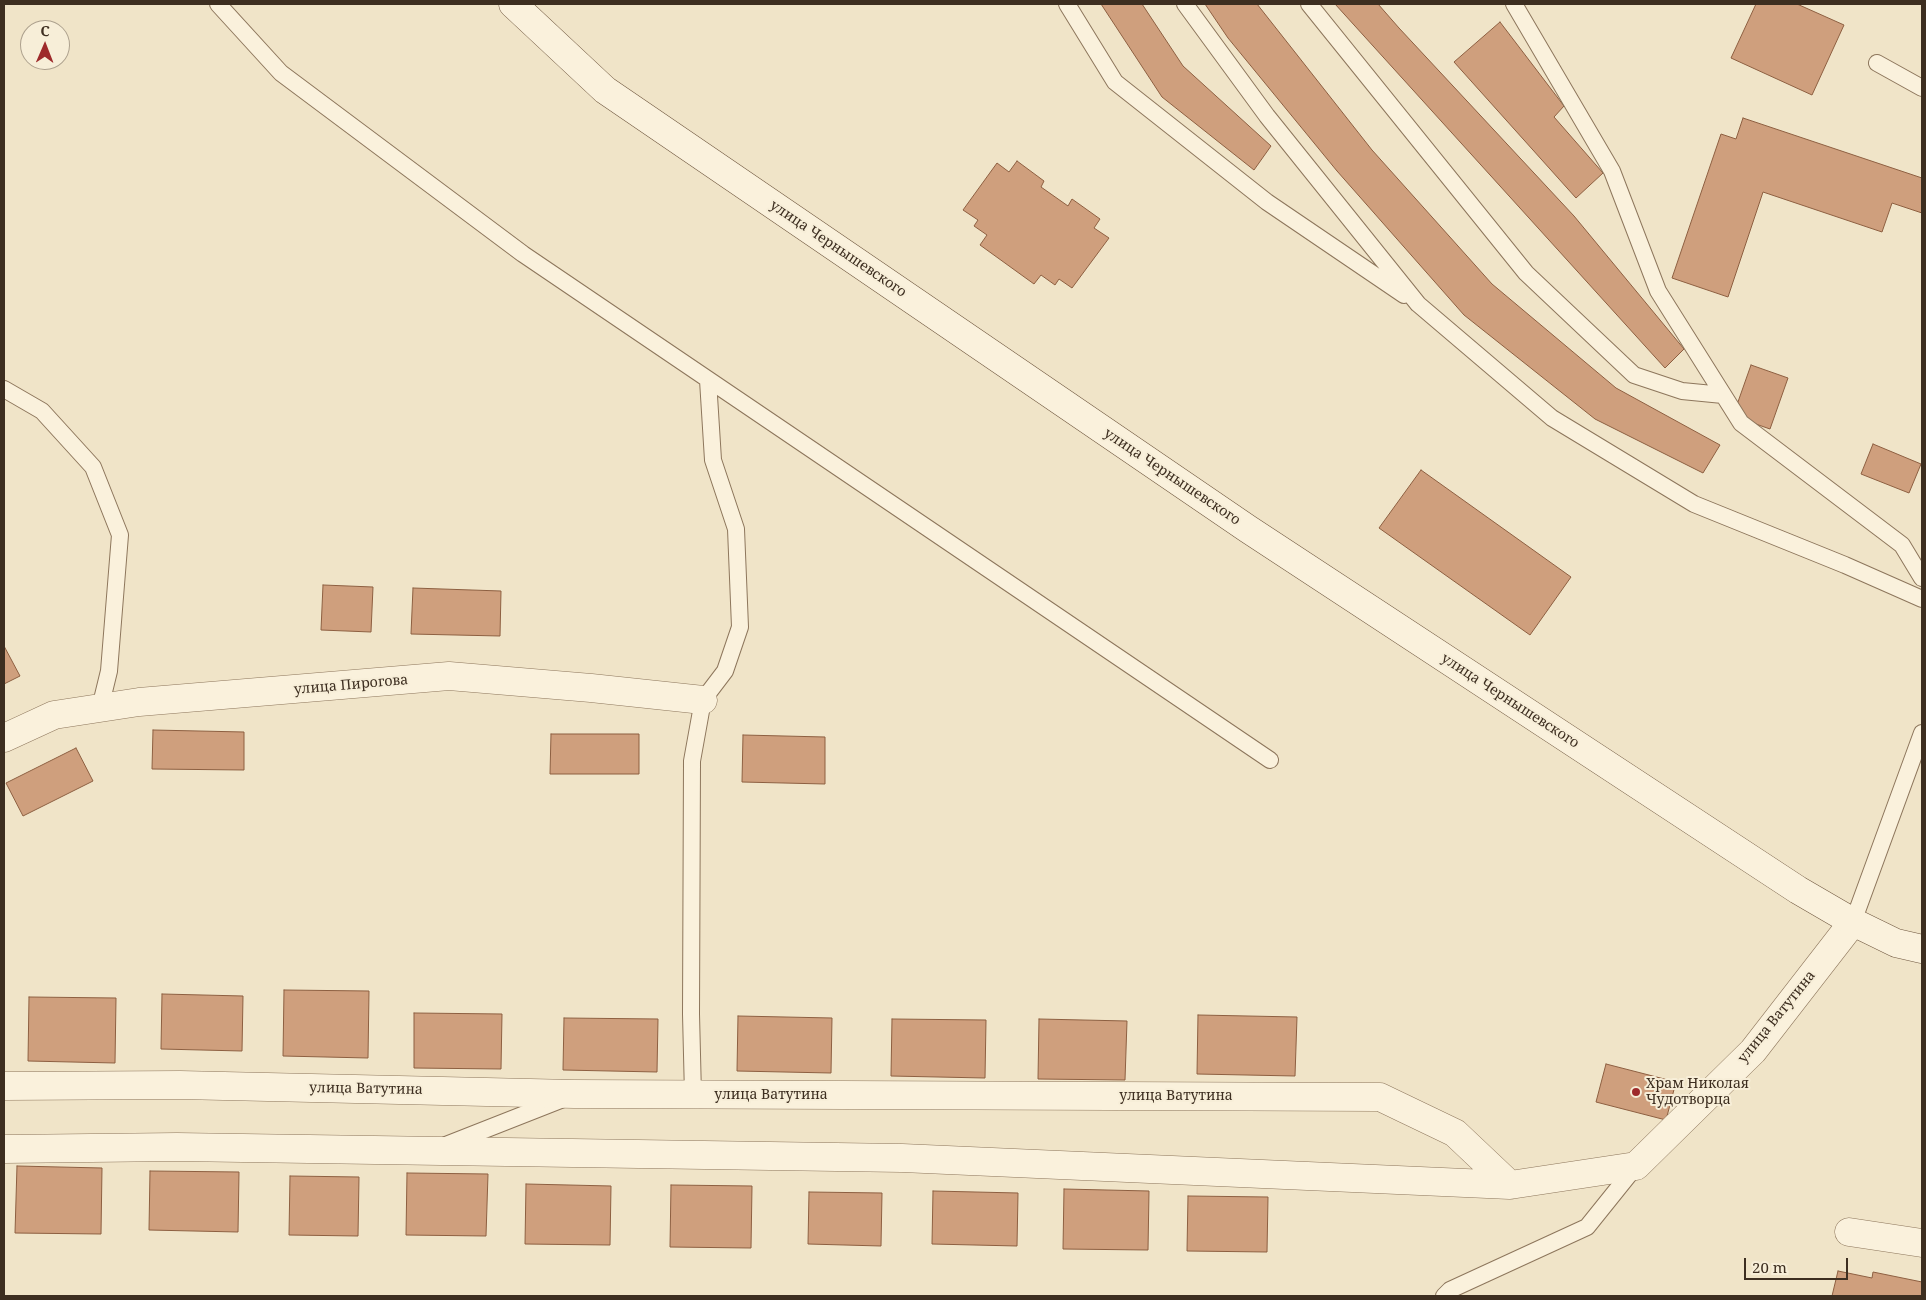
<!DOCTYPE html>
<html>
<head>
<meta charset="utf-8">
<style>
  body { margin:0 }
  #map { position:relative; width:1926px; height:1300px; overflow:hidden; background:#f0e4c8; font-family:"Noto Serif",serif }
  canvas { display:block }
  .frame { position:absolute; inset:0; border:5px solid #3d2e20; pointer-events:none }
  .north { position:absolute; left:20px; top:20px; width:50px; height:50px; box-sizing:border-box; background:#f7eed8; border:1px solid #ada18e; border-radius:50%; rotate:1deg; font-size:14px; font-weight:700; line-height:20px; text-align:center; color:#3d2e20 }
  .north::after { content:''; display:block; margin:auto; width:18px; height:22px; background:#9e2a2b; clip-path:polygon(50% 0,100% 100%,50% 72%,0 100%) }
  .scale { position:absolute; left:1744px; top:1258px; width:104px; height:22px; box-sizing:border-box; border:2px solid #3d2e20; border-top:0; padding-left:6px; font-size:15px; line-height:18px; white-space:nowrap; color:#3d2e20; -webkit-text-stroke:4px #f7eed8; paint-order:stroke }
</style>
</head>
<body>
<div id="map">
<canvas width="1926" height="1300"></canvas>
<div class="frame"></div>
<div class="north">С</div>
<div class="scale">20 m</div>
</div>
<script>
const c = document.querySelector('canvas').getContext('2d');
c.lineJoin = 'round';
function paint(path, color) { c.fillStyle = color; c.fill(path, 'evenodd'); }
const toPath = rows => new Path2D(rows.map(r => 'M' + r).join(''));
function trace(path, color, width, dash) { c.strokeStyle = color; c.lineWidth = width; c.lineCap = dash ? 'butt' : 'round'; c.setLineDash(dash || []); c.stroke(path); }
function write(font, color, halo, rows, align = 'center') {
  c.font = font + ' "Noto Serif",serif'; c.lineWidth = 4; c.setLineDash([]); c.textBaseline = 'middle'; c.strokeStyle = halo; c.fillStyle = color; for (const [text, x, y, turn = 0] of rows) {
    c.save(); c.translate(x, y); c.rotate((+turn || 0) * Math.PI / 180); c.textAlign = isNaN(turn) ? turn : align; if (halo) c.strokeText(text, 0, 0); c.fillText(text, 0, 0); c.restore();
  }
}
const building = toPath([
  [1101,4,1142,4,1183,66,1271,146,1254,170,1162,97,1101,4],
  [1205,4,1257,4,1372,150,1492,284,1616,388,1720,445,1703,473,1595,419,1464,315,1337,171,1228,38,1205,4],
  [1335,4,1378,4,1399,28,1574,216,1684,349,1665,368,1335,4],
  [1756,4,1797,4,1844,25,1812,95,1731,58,1756,4],
  [1500,22,1564,106,1554,117,1603,173,1576,198,1454,62,1500,22],
  [1743,118,1922,178,1922,213,1892,203,1882,232,1763,192,1728,297,1672,278,1721,134,1736,139,1743,118],
  [1017,161,1044,181,1041,187,1068,206,1072,199,1100,219,1094,228,1109,238,1072,288,1059,279,1055,285,1041,275,1034,284,980,245,987,235,974,226,978,220,963,210,997,163,1009,172,1017,161],
  [1751,365,1788,378,1770,429,1733,416,1751,365],
  [1873,444,1921,464,1909,493,1861,474,1873,444],
  [1421,470,1571,577,1530,635,1379,528,1421,470],
  [323,585,373,587,371,632,321,630,323,585],
  [413,588,501,591,500,636,411,634,413,588],
  [4,646,20,676,4,684,4,646],
  [153,730,244,732,244,770,152,769,153,730],
  [551,734,639,734,639,774,550,774,551,734],
  [743,735,825,737,825,784,742,782,743,735],
  [76,748,93,781,23,816,6,783,76,748],
  [284,990,369,991,368,1058,283,1056,284,990],
  [162,994,243,996,242,1051,161,1049,162,994],
  [29,997,116,998,115,1063,28,1061,29,997],
  [414,1013,502,1014,501,1069,414,1068,414,1013],
  [1198,1015,1297,1017,1295,1076,1197,1074,1198,1015],
  [738,1016,832,1018,831,1073,737,1071,738,1016],
  [564,1018,658,1019,657,1072,563,1070,564,1018],
  [892,1019,986,1020,985,1078,891,1076,892,1019],
  [1039,1019,1127,1021,1125,1080,1038,1079,1039,1019],
  [1606,1064,1676,1082,1666,1120,1596,1102,1606,1064],
  [17,1166,102,1168,101,1234,15,1233,17,1166],
  [150,1171,239,1172,238,1232,149,1230,150,1171],
  [407,1173,488,1174,486,1236,406,1235,407,1173],
  [290,1176,359,1177,358,1236,289,1235,290,1176],
  [526,1184,611,1186,610,1245,525,1244,526,1184],
  [671,1185,752,1186,751,1248,670,1247,671,1185],
  [1064,1189,1149,1191,1148,1250,1063,1249,1064,1189],
  [933,1191,1018,1193,1017,1246,932,1244,933,1191],
  [809,1192,882,1193,881,1246,808,1244,809,1192],
  [1188,1196,1268,1197,1267,1252,1187,1251,1188,1196],
  [1838,1271,1872,1278,1873,1272,1922,1282,1922,1296,1832,1296,1838,1271]
]);
paint(building, '#cf9f7d');
trace(building, '#8d5f41', 1);
const service = toPath([
  [218,4,281,73,523,254,1270,760],
  [1067,4,1115,82,1267,202,1404,295],
  [1185,4,1267,116,1418,304,1552,418,1694,504,1845,565,1922,599],
  [1309,4,1526,273,1634,375,1682,391,1723,395],
  [1514,4,1612,171,1658,291,1741,423,1902,545,1922,578],
  [1877,63,1922,88],
  [4,389,42,411,93,467,120,535,109,671,100,708],
  [1853,922,1922,733],
  [693,1095,691,1014,692,761,703,700,725,671,740,627,736,529,713,460,708,380],
  [446,1145,563,1099],
  [1444,1296,1450,1290,1587,1227,1636,1166]
]);
const minor = toPath([
  [4,738,54,715,139,702,449,676,591,688,703,700],
  [4,1086,180,1085,574,1094,1380,1097,1455,1133,1510,1185],
  [4,1149,177,1147,902,1158,1510,1185,1636,1166,1753,1051,1853,922],
  [1849,1232,1922,1243]
]);
const secondary = toPath([
  [513,4,605,90,1248,529,1798,890,1853,922,1896,943,1922,949]
]);
trace(service, '#8d765c', 18);
trace(minor, '#8d765c', 29);
trace(secondary, '#6f573f', 29);
trace(service, '#faf1dc', 16);
trace(minor, '#faf1dc', 28);
trace(secondary, '#faf1dc', 28);
for (const [x, y, r, color] of [
  [1636,1092,5,"#9e2a2b"]
]) { const dot = new Path2D(); dot.arc(x, y, r, 0, 2 * Math.PI); c.fillStyle = color; c.fill(dot); trace(dot, '#f7eed8', 2); }
write('14px', '#3d2e20', '#f7eed8', [
  ["улица Чернышевского",838,249,34],
  ["улица Чернышевского",1172,477,34],
  ["улица Пирогова",351,685,-5],
  ["улица Чернышевского",1510,701,33],
  ["улица Ватутина",1777,1017,-51],
  ["улица Ватутина",366,1089,1],
  ["улица Ватутина",771,1095],
  ["улица Ватутина",1176,1096]
]);
write('14px', '#3d2e20', '#f7eed8', [
  ["Храм Николая",1646,1084],
  ["Чудотворца",1646,1100]
], 'left');
</script>
</body>
</html>
